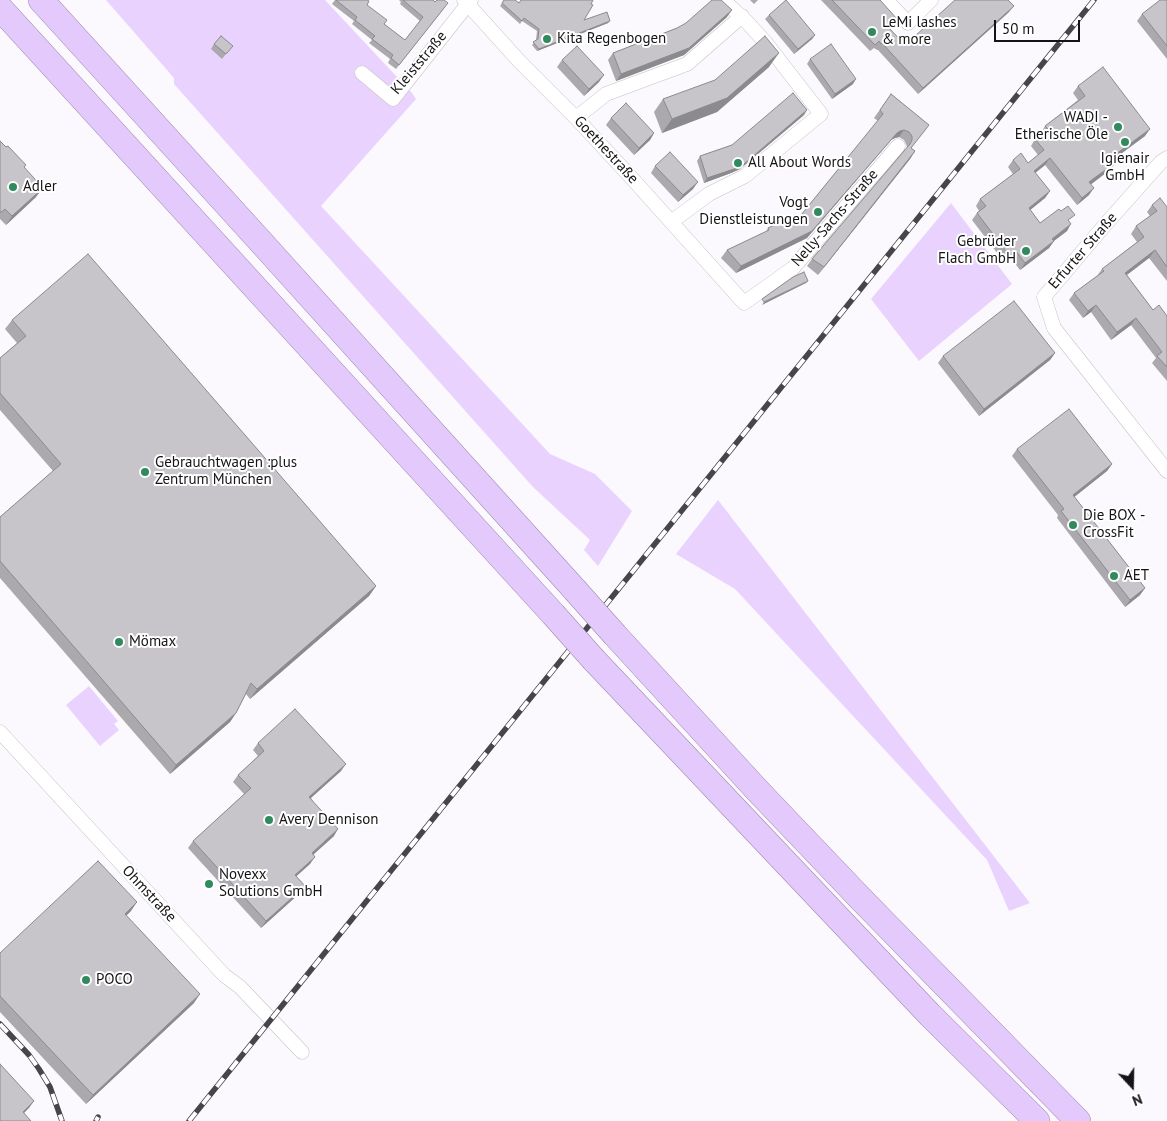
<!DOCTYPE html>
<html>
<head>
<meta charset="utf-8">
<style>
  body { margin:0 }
  #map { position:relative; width:1167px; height:1121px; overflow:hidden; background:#fbf8fe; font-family:"PT Sans",sans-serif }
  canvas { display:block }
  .north { position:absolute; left:1107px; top:1061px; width:50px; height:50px; -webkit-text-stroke:4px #fff; paint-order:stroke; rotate:159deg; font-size:14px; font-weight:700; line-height:20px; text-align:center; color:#141315 }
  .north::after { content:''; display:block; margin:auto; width:18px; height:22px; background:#141315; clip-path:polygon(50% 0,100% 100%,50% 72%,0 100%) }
  .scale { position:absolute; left:994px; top:20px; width:86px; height:22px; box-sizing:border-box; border:2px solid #141315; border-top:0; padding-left:6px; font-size:15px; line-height:18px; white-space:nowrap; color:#141315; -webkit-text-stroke:4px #fff; paint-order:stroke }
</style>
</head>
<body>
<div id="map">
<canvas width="1167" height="1121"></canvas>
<div class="north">N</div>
<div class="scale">50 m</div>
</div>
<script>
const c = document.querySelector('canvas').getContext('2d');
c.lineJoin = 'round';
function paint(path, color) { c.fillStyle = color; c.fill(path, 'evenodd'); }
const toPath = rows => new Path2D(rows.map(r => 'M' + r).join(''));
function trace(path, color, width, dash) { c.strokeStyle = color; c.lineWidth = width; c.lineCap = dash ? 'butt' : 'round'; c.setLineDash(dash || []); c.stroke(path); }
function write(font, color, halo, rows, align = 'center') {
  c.font = font + ' "PT Sans",sans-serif'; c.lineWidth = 4; c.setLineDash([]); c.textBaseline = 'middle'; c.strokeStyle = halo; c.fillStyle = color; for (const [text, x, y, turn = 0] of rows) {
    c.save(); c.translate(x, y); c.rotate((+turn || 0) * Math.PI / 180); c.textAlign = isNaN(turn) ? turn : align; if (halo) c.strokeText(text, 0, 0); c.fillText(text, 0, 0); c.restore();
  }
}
paint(toPath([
  [106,0,325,0,412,93,416,99,321,206,550,454,595,474,632,511,598,566,584,550,590,540,533,487,174,84,174,78],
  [951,203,1012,284,919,361,871,299],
  [718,500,1030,903,1009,911,987,860,735,589,676,554],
  [89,686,118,721,114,724,119,730,100,746,66,705]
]), '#e9d3fe');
const street = toPath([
  [464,0,519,61,576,118,629,175,744,303,793,268,898,146],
  [886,0,908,23,931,0],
  [362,73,393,99,471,0],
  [576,118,606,94,687,64,742,16],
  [1167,158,1161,162,1104,226,1044,297,1054,328,1167,471],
  [671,222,709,194,745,176,821,114,766,43,746,21,723,0],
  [0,732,224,975,240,987,302,1052]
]);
const highway = toPath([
  [41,0,261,242,575,590],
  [0,8,553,614],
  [615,635,757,790,860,898,1078,1121],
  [594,660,930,1015,1037,1121]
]);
trace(street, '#c5c2c7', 15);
trace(highway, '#9b8aab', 26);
trace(street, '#fff', 14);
trace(highway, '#e4cafc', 25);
const rail = toPath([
  [0,1024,29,1055,39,1069,50,1087,62,1121],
  [96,1121,98,1117],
  [189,1121,1094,0]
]);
trace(rail, '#464548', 5.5);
trace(rail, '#fff', 4, [11]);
const highwayBridge = toPath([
  [575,590,615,635],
  [553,614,594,660]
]);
trace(highwayBridge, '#9b8aab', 26, []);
trace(highwayBridge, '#e4cafc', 25);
paint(toPath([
  [335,0,367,5,384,24,405,40,420,21,400,4,401,2,399,0,433,0,445,7,396,69,388,63,390,59,369,43,372,40,352,24,354,21,332,4],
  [504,0,519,3,591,4,584,20,608,23,537,51,532,45,536,40,537,31,522,21,520,24,500,6],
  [750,0,758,0,754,4],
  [821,0,880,0,893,26,890,29,905,45,1009,12,918,94,878,50,877,50,874,48,870,51],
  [1167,0,1167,59,1137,21,1142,14],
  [769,15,815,35,812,39,794,54,765,19],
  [727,17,684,55,616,81,608,60,613,53,677,28],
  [214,44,229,50,222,59,211,49],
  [810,59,853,84,832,99,807,64],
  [562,60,599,82,584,96,557,67],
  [769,67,717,112,662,133,654,112,663,99],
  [1078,86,1145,136,1114,159,1116,162,1111,169,1091,184,1089,195,1077,205,1045,165,1035,173,1050,191,1045,198,1030,210,1040,223,1070,222,1067,231,1054,241,1049,248,1020,270,1010,257,1004,262,972,220,977,213,979,211,976,206,980,199,1013,174,1008,167,1013,160,1028,163,1038,155,1031,146,1035,139,1042,134,1041,133,1045,126,1078,100,1073,93],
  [891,94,929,125,911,148,915,151,910,159,818,275,807,266,812,259,906,149,907,147,906,144,904,140,899,137,895,138,891,140,807,238,736,273,721,258,727,250,766,232,768,228,789,220,801,215,878,121,874,118],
  [804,115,740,169,731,173,704,183,697,161,700,156,732,145],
  [611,118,654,133,650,140,634,155,606,125],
  [0,141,26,165,24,168,36,197,6,225,0,219],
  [655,166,693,189,678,202,651,173],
  [1152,205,1167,207,1167,281,1149,258,1127,275,1153,310,1167,316,1167,381,1152,363,1156,358,1131,325,1111,340,1091,312,1083,318,1069,300,1074,293,1097,276,1102,269,1137,242,1131,234,1136,226,1150,216,1147,212],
  [12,320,376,586,369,596,250,699,246,694,236,713,230,722,170,774,0,578,0,517,53,471,0,410,0,358,17,343,5,329],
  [1055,353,1050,360,979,416,938,363,943,356],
  [1017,449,1112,464,1107,471,1074,497,1145,588,1140,595,1125,607,1057,518,1058,515,1012,456],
  [258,743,341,771,311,798,334,836,313,855,310,864,296,876,305,886,300,893,261,928,188,848,193,841,244,794,233,782,238,775,258,756,253,750],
  [131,911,126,916,194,1003,86,1104,0,1012,0,953]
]), '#aba9ae');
paint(toPath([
  [1014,6,1009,12,918,94,923,88],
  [732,10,727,17,684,55,616,81,621,74],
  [898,20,893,26,885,34,889,28],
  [610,21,608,23,537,51,539,49],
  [815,35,812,39,794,54,798,49],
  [779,53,769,67,717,112,662,133,672,119],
  [604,75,599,82,584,96,589,89],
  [856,79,853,84,832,99,835,94],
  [807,110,804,115,740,169,731,173,704,183,707,178],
  [1150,129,1145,136,1107,164,1112,157],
  [904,130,899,137,895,138,891,140,807,238,736,273,741,266,897,133,900,131],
  [654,133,650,140,634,155,639,148],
  [915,151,910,159,818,275,824,267],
  [1050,158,1045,165,1029,178,1034,171],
  [1116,162,1111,169,1085,189,1089,182],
  [698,182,693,189,678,202,683,195],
  [43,188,36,197,6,225,12,216],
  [1094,188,1089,195,1077,205,1082,198],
  [1050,191,1045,198,1024,215,1029,208],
  [1071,224,1067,231,1051,243,1054,241,1049,248,1020,270,1025,263,1052,239],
  [1015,250,1010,257,1004,262,1009,255],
  [1155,250,1149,258,1120,280,1125,273],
  [808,281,806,283,762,305,764,302],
  [1096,305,1091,312,1083,318,1088,311],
  [1136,318,1131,325,1111,340,1117,332],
  [1055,353,1050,360,979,416,984,409],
  [1112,464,1107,471,1068,502,1073,495],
  [376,586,369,596,250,699,257,689],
  [1145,588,1140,595,1125,607,1130,600],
  [236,713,230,722,170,774,176,765],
  [346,764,341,771,304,804,309,797],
  [338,829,334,836,307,860,312,853],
  [315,857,310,864,290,882,295,875],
  [305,886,300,893,261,928,266,921],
  [137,902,131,911,118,923,125,914],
  [200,994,194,1003,86,1104,93,1095],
  [34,1101,29,1108,18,1119,23,1112]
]), '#8b8a8d');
const building = toPath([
  [336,0,367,0,369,1,367,5,387,20,384,24,405,40,423,17,403,0,433,0,435,2,437,0,444,0,448,3,399,65,391,58,393,55,372,39,375,36,355,20,357,17,336,0],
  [504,0,515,0,519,3,521,0,593,0,591,4,593,5,584,20,607,12,610,21,539,49,533,42,538,39,539,29,524,18,522,21,502,3,504,0],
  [712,0,721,0,732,10,689,48,621,74,613,53,677,28,686,23,712,0],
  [786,0,815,35,798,49,769,15,786,0],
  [832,0,880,0,898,20,889,28,905,45,955,0,1008,0,1014,6,923,88,882,43,881,44,879,41,875,45,832,0],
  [1160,0,1167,0,1167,46,1142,14,1160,0],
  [221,36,233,46,226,54,214,44,221,36],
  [765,36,779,53,727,98,672,119,663,99,715,80,765,36],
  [831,44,856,79,835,94,810,59,831,44],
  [577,46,604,75,589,89,562,60,577,46],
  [1103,67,1150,129,1112,157,1116,162,1089,182,1094,188,1082,198,1050,158,1034,171,1050,191,1029,208,1040,223,1059,209,1061,211,1068,206,1075,215,1068,220,1071,224,1052,239,1054,241,1025,263,1015,250,1009,255,977,213,986,206,980,199,1020,169,1013,160,1021,153,1028,163,1044,150,1035,139,1048,129,1045,126,1085,96,1078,86,1103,67],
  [793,93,807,110,744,164,734,169,707,178,700,156,732,145,793,93],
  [891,94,929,125,911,148,915,151,824,267,812,259,910,144,912,140,912,136,909,132,904,130,900,131,897,133,812,231,741,266,727,250,769,230,768,228,788,218,789,220,801,215,883,114,880,110,891,94],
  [626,103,654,133,639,148,611,118,626,103],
  [0,141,6,147,8,146,26,165,24,167,43,188,12,216,5,209,0,213,0,141],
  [670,152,698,182,683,195,655,166,670,152],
  [1160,198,1167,207,1167,267,1155,250,1125,273,1153,310,1159,305,1167,316,1167,367,1157,356,1162,352,1136,318,1117,332,1096,305,1088,311,1074,293,1104,271,1102,269,1144,237,1136,226,1157,211,1152,205,1160,198],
  [88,254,376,586,257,689,251,683,236,713,176,765,0,561,0,517,61,464,0,393,0,358,26,336,12,320,88,254],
  [804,272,808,281,764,302,762,299,793,277,804,272],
  [1014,301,1055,353,984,409,943,356,1014,301],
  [1069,409,1112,464,1073,495,1145,588,1130,600,1061,511,1064,509,1017,449,1069,409],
  [295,709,346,764,309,797,338,829,312,853,315,857,295,875,305,886,266,921,193,841,251,788,238,775,264,751,258,743,295,709],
  [98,861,137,902,125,914,200,994,93,1095,0,996,0,953,98,861],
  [0,1064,34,1101,23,1112,31,1121,0,1121,0,1064]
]);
paint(building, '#c7c5ca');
trace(building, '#8b8a8d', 1);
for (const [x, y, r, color] of [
  [872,32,5,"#318a5e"],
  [547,39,5,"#318a5e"],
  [1118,127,5,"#318a5e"],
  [1125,142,5,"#318a5e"],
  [738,163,5,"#318a5e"],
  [13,187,5,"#318a5e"],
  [818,212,5,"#318a5e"],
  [1026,251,5,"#318a5e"],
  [145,472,5,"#318a5e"],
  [1073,525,5,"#318a5e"],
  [1114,576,5,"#318a5e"],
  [119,642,5,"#318a5e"],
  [269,820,5,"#318a5e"],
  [209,884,5,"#318a5e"],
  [86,980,5,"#318a5e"]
]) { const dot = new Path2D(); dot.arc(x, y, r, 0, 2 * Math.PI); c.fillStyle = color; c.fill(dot); trace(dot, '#fff', 2); }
write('15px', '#141315', '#fff', [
  ["LeMi lashes",882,23],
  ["& more",882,40],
  ["Kita Regenbogen",557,39],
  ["WADI -",1108,118,"right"],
  ["Etherische Öle",1108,135,"right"],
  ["Igienair",1125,159,"center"],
  ["GmbH",1125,176,"center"],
  ["All About Words",748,163],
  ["Adler",23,187],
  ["Vogt",808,203,"right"],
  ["Dienstleistungen",808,220,"right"],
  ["Gebrüder",1016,242,"right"],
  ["Flach GmbH",1016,259,"right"],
  ["Gebrauchtwagen :plus",155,463],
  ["Zentrum München",155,480],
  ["Die BOX -",1083,516],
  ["CrossFit",1083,533],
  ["AET",1124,576],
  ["Mömax",129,642],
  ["Avery Dennison",279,820],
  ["Novexx",219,875],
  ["Solutions GmbH",219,892],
  ["POCO",96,980]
], 'left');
write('15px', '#141315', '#fff', [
  ["Kleiststraße",419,63,-50],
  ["Goethestraße",606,150,47],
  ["Nelly-Sachs-Straße",835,218,-49],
  ["Erfurter Straße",1083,251,-49],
  ["Ohmstraße",149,894,47]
]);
</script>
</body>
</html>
